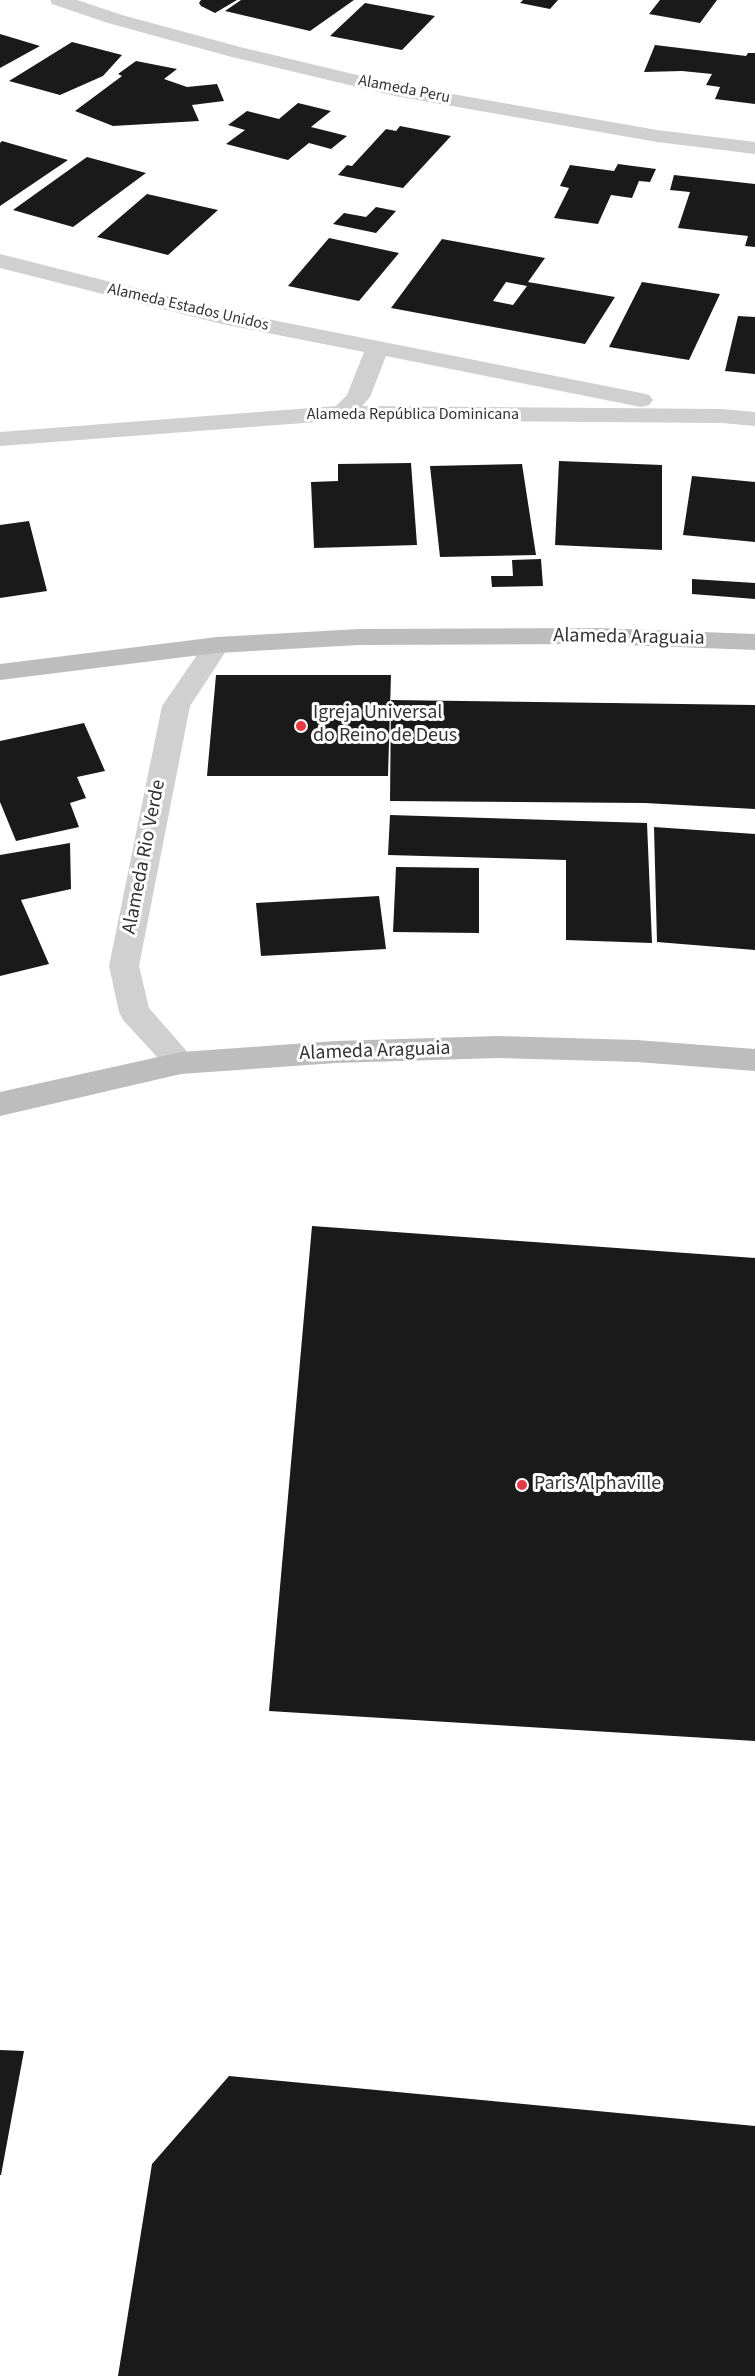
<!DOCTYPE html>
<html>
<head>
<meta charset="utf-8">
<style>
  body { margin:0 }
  canvas { display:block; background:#fff }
</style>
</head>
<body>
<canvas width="755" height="2376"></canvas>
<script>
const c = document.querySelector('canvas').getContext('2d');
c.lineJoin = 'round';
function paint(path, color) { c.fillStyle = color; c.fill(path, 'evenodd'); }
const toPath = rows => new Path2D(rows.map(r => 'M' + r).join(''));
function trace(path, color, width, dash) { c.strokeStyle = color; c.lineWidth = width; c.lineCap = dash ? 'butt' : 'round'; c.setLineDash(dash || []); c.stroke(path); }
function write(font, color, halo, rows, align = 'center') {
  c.font = font + ' "Source Sans 3",sans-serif'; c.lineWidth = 6; c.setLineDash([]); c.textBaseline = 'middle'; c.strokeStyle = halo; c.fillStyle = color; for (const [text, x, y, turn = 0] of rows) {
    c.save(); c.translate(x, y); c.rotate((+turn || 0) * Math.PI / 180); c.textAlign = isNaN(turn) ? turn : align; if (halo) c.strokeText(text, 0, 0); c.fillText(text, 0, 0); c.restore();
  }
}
paint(toPath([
  [201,0,237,0,215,13,201,6,199,3],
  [241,0,354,0,310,31,225,11],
  [523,0,558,0,550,9,520,3],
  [660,0,717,0,700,23,649,14],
  [365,3,435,16,402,50,330,36],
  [0,34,40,46,0,68],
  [72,42,122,55,103,76,60,95,9,81],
  [655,45,746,56,748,53,755,53,755,104,715,99,720,87,706,85,712,74,682,71,644,72],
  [136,61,177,69,164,79,187,87,217,84,224,101,192,105,199,121,113,126,75,111,122,76,118,74],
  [298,103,331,111,311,127,347,136,331,149,309,143,288,160,226,144,245,130,228,125,247,111,279,119],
  [400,126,451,136,403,188,338,175,347,165,352,166,386,129,396,131],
  [2,141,68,160,0,206,0,143],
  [87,157,146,173,73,227,13,210],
  [618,164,656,169,650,182,639,181,632,198,611,195,598,224,554,218,569,188,560,186,570,165,614,171],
  [674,175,755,184,755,247,745,246,748,236,678,228,690,192,670,190],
  [147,194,218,210,168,255,97,237],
  [376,207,396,211,376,233,333,224,344,213,366,217],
  [329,238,399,253,359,301,288,286],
  [442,239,545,258,528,282,615,297,585,344,391,308],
  [506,282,527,286,513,305,493,301],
  [642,282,720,294,689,360,609,347],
  [738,316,755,317,755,374,725,371],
  [559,461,662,465,662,550,555,545],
  [411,463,417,545,314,548,311,482,338,481,338,464],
  [522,464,536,555,440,557,430,466],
  [692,476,755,482,755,542,683,535],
  [29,521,47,591,0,598,0,525],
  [541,559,543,586,492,587,491,576,513,576,512,560],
  [692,579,755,583,755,599,692,594],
  [216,675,391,675,388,776,207,776],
  [391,700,755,705,755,809,645,803,390,801],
  [84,723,105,771,77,777,86,798,70,803,79,827,16,841,0,802,0,741],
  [390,815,647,823,652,943,566,940,566,860,388,855],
  [654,827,755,834,755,950,657,942],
  [70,843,71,889,21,900,49,964,0,976,0,855],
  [396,867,479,868,479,933,393,932],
  [379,896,386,949,261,956,256,903],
  [312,1226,755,1258,755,1741,269,1711],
  [0,2050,24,2051,1,2175,0,2175],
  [229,2076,755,2126,755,2376,118,2376,152,2164]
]), '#1a1a1a');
paint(toPath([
  [50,0,77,0,122,15,240,47,395,84,657,130,755,142,755,154,657,142,395,96,228,56,108,23,52,4,50,0],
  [0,254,222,310,641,393,649,395,653,400,649,405,641,407,386,356,370,397,362,406,722,409,755,412,755,426,722,423,343,420,0,446,0,432,336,406,347,395,364,352,222,324,0,268,0,254],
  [217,637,226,639,230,645,190,706,139,966,149,1008,197,1063,192,1071,181,1074,170,1071,123,1020,119,1012,109,966,162,706,208,639,217,637]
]), '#d0d0d0');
paint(toPath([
  [597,628,755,634,755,650,597,644,359,645,217,653,0,680,0,664,217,637,359,629,597,628],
  [498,1036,637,1040,755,1049,755,1071,637,1062,498,1058,336,1063,181,1074,0,1116,0,1092,181,1052,336,1041,498,1036]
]), '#bdbdbd');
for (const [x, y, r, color] of [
  [301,726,6,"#e63946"],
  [522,1485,6,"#e63946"]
]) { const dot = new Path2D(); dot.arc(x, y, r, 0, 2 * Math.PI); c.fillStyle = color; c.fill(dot); trace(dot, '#fff', 2); }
write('16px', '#333', '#fff', [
  ["Alameda Peru",404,90,11],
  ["Alameda Estados Unidos",188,308,13],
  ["Alameda República Dominicana",413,415]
]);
write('20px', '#333', '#fff', [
  ["Alameda Araguaia",629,638,1],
  ["Alameda Rio Verde",145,857,-79],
  ["Alameda Araguaia",375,1052,-2]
]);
write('20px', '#333', '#fff', [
  ["Igreja Universal",313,714],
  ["do Reino de Deus",313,737],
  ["Paris Alphaville",534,1485]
], 'left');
</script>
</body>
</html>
